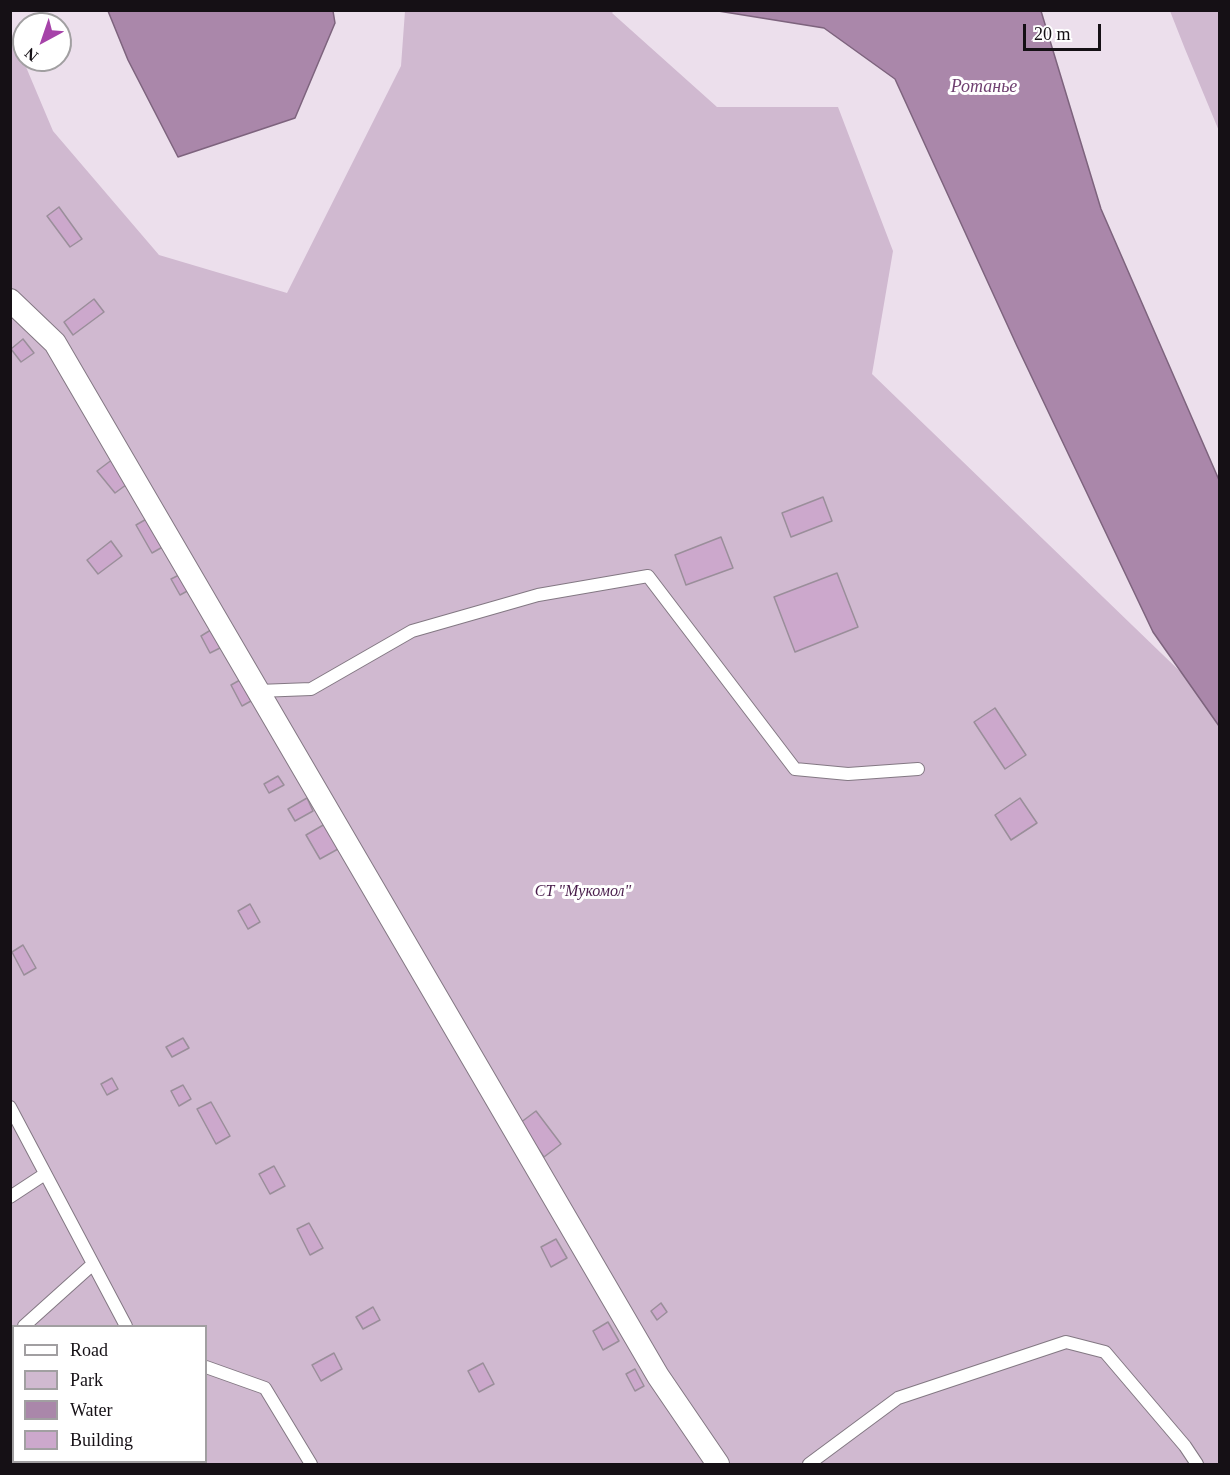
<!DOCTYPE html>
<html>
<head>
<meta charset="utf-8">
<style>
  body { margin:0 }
  #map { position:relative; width:1230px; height:1475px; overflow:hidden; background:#ecdfec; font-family:Georgia,serif }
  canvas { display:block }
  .frame { position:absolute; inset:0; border:12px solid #151015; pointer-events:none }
  .legend { position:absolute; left:12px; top:1325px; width:195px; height:138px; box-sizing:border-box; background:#fff; border:2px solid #a19fa1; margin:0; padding:8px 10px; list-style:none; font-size:18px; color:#151015 }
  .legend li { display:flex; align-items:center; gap:12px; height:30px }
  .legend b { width:30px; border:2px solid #a19fa1 }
  .north { position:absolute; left:12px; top:12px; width:60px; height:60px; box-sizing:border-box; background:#fff; border:2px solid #a19fa1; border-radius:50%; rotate:220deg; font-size:16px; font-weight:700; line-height:24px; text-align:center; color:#151015 }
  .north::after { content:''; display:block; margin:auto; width:21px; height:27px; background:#a643a9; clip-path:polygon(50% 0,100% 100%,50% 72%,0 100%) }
  .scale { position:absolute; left:1023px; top:24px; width:78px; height:27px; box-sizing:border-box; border:3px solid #151015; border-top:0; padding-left:8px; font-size:18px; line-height:21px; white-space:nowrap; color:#151015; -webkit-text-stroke:4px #fff; paint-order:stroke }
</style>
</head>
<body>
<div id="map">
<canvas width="1230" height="1475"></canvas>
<div class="frame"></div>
<ul class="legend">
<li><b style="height:8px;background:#fff"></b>Road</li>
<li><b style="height:16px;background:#d0b9d0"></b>Park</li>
<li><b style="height:16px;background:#aa87aa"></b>Water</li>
<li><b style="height:16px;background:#cca8cc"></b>Building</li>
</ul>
<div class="north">N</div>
<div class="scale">20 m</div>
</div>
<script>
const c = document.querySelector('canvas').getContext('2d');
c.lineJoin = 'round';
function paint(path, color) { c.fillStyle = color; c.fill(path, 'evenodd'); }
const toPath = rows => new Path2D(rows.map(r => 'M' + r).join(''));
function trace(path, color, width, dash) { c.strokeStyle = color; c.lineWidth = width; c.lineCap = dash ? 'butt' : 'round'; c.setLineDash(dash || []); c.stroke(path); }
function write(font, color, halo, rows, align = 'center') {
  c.font = font + ' Georgia,serif'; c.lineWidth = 6; c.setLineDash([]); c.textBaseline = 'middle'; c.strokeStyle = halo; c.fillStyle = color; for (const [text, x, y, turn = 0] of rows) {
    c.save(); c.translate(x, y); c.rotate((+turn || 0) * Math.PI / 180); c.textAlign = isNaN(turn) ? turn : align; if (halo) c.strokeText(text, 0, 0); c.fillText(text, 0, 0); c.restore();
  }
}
paint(toPath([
  [405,11,614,11,612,13,717,107,838,107,893,251,872,374,1219,709,1219,1464,11,1464,10,29,53,131,159,255,287,293,401,66],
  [14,1326,206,1326,206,1462,14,1462],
  [1170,11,1219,11,1219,131,1185,49]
]), '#d0b9d0');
const water = toPath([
  [712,10,1041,11,1101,209,1219,480,1219,726,1153,632,1017,346,895,79,824,28,712,10],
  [108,11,333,11,335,23,295,118,178,157,128,60,108,11]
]);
paint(water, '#aa87aa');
trace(water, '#7d637d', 1.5);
const building = toPath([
  [59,207,82,239,70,247,47,216,59,207],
  [94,299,104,312,73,335,64,322,94,299],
  [23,339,34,353,21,362,11,349,23,339],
  [113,459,130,482,115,493,97,471,113,459],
  [823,497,832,521,791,537,782,513,823,497],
  [150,517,166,545,152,553,136,525,150,517],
  [721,537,733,568,686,585,675,555,721,537],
  [111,541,122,556,98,574,87,560,111,541],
  [183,573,191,589,180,595,171,579,183,573],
  [837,573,858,627,795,652,774,597,837,573],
  [214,628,224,646,210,653,201,636,214,628],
  [240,680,251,701,242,706,231,685,240,680],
  [995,708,1026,755,1005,769,974,722,995,708],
  [278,776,284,785,269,793,264,784,278,776],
  [307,798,313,811,295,821,288,809,307,798],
  [1020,798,1037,823,1011,840,995,815,1020,798],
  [325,824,338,849,320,859,306,835,325,824],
  [250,904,260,922,248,929,238,911,250,904],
  [23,945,36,968,24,975,12,952,23,945],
  [183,1038,189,1048,172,1057,166,1047,183,1038],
  [112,1078,118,1089,107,1095,101,1084,112,1078],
  [183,1085,191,1099,179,1106,171,1091,183,1085],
  [211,1102,230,1136,216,1144,197,1109,211,1102],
  [536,1111,561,1144,544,1157,520,1123,536,1111],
  [274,1166,285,1186,270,1194,259,1174,274,1166],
  [309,1223,323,1248,310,1255,297,1229,309,1223],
  [556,1239,567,1258,551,1267,541,1247,556,1239],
  [661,1303,667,1312,657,1320,651,1311,661,1303],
  [373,1307,380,1320,363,1329,356,1317,373,1307],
  [608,1322,619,1341,603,1350,593,1331,608,1322],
  [334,1353,342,1369,321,1381,312,1365,334,1353],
  [483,1363,494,1384,479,1392,468,1371,483,1363],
  [635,1369,644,1386,635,1391,626,1374,635,1369]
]);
paint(building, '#cca8cc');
trace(building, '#9a8e9a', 1.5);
const service = toPath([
  [258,691,311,689,412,631,538,595,648,576,795,769,848,774,918,769],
  [10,1107,126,1326],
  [10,1197,45,1174],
  [24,1326,93,1264],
  [10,1339,14,1336],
  [206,1367,265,1388,311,1464],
  [809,1464,898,1398,1066,1342,1105,1352,1185,1446,1197,1464]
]);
const minor = toPath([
  [10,300,55,343,658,1376,718,1464]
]);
trace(service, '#837883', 14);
trace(minor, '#837883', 24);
trace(service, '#fff', 12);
trace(minor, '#fff', 22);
write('italic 16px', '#491d4b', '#fff', [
  ["СТ \"Мукомол\"",583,892]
]);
write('italic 18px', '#704171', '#fff', [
  ["Ротанье",984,87]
]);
</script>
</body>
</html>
